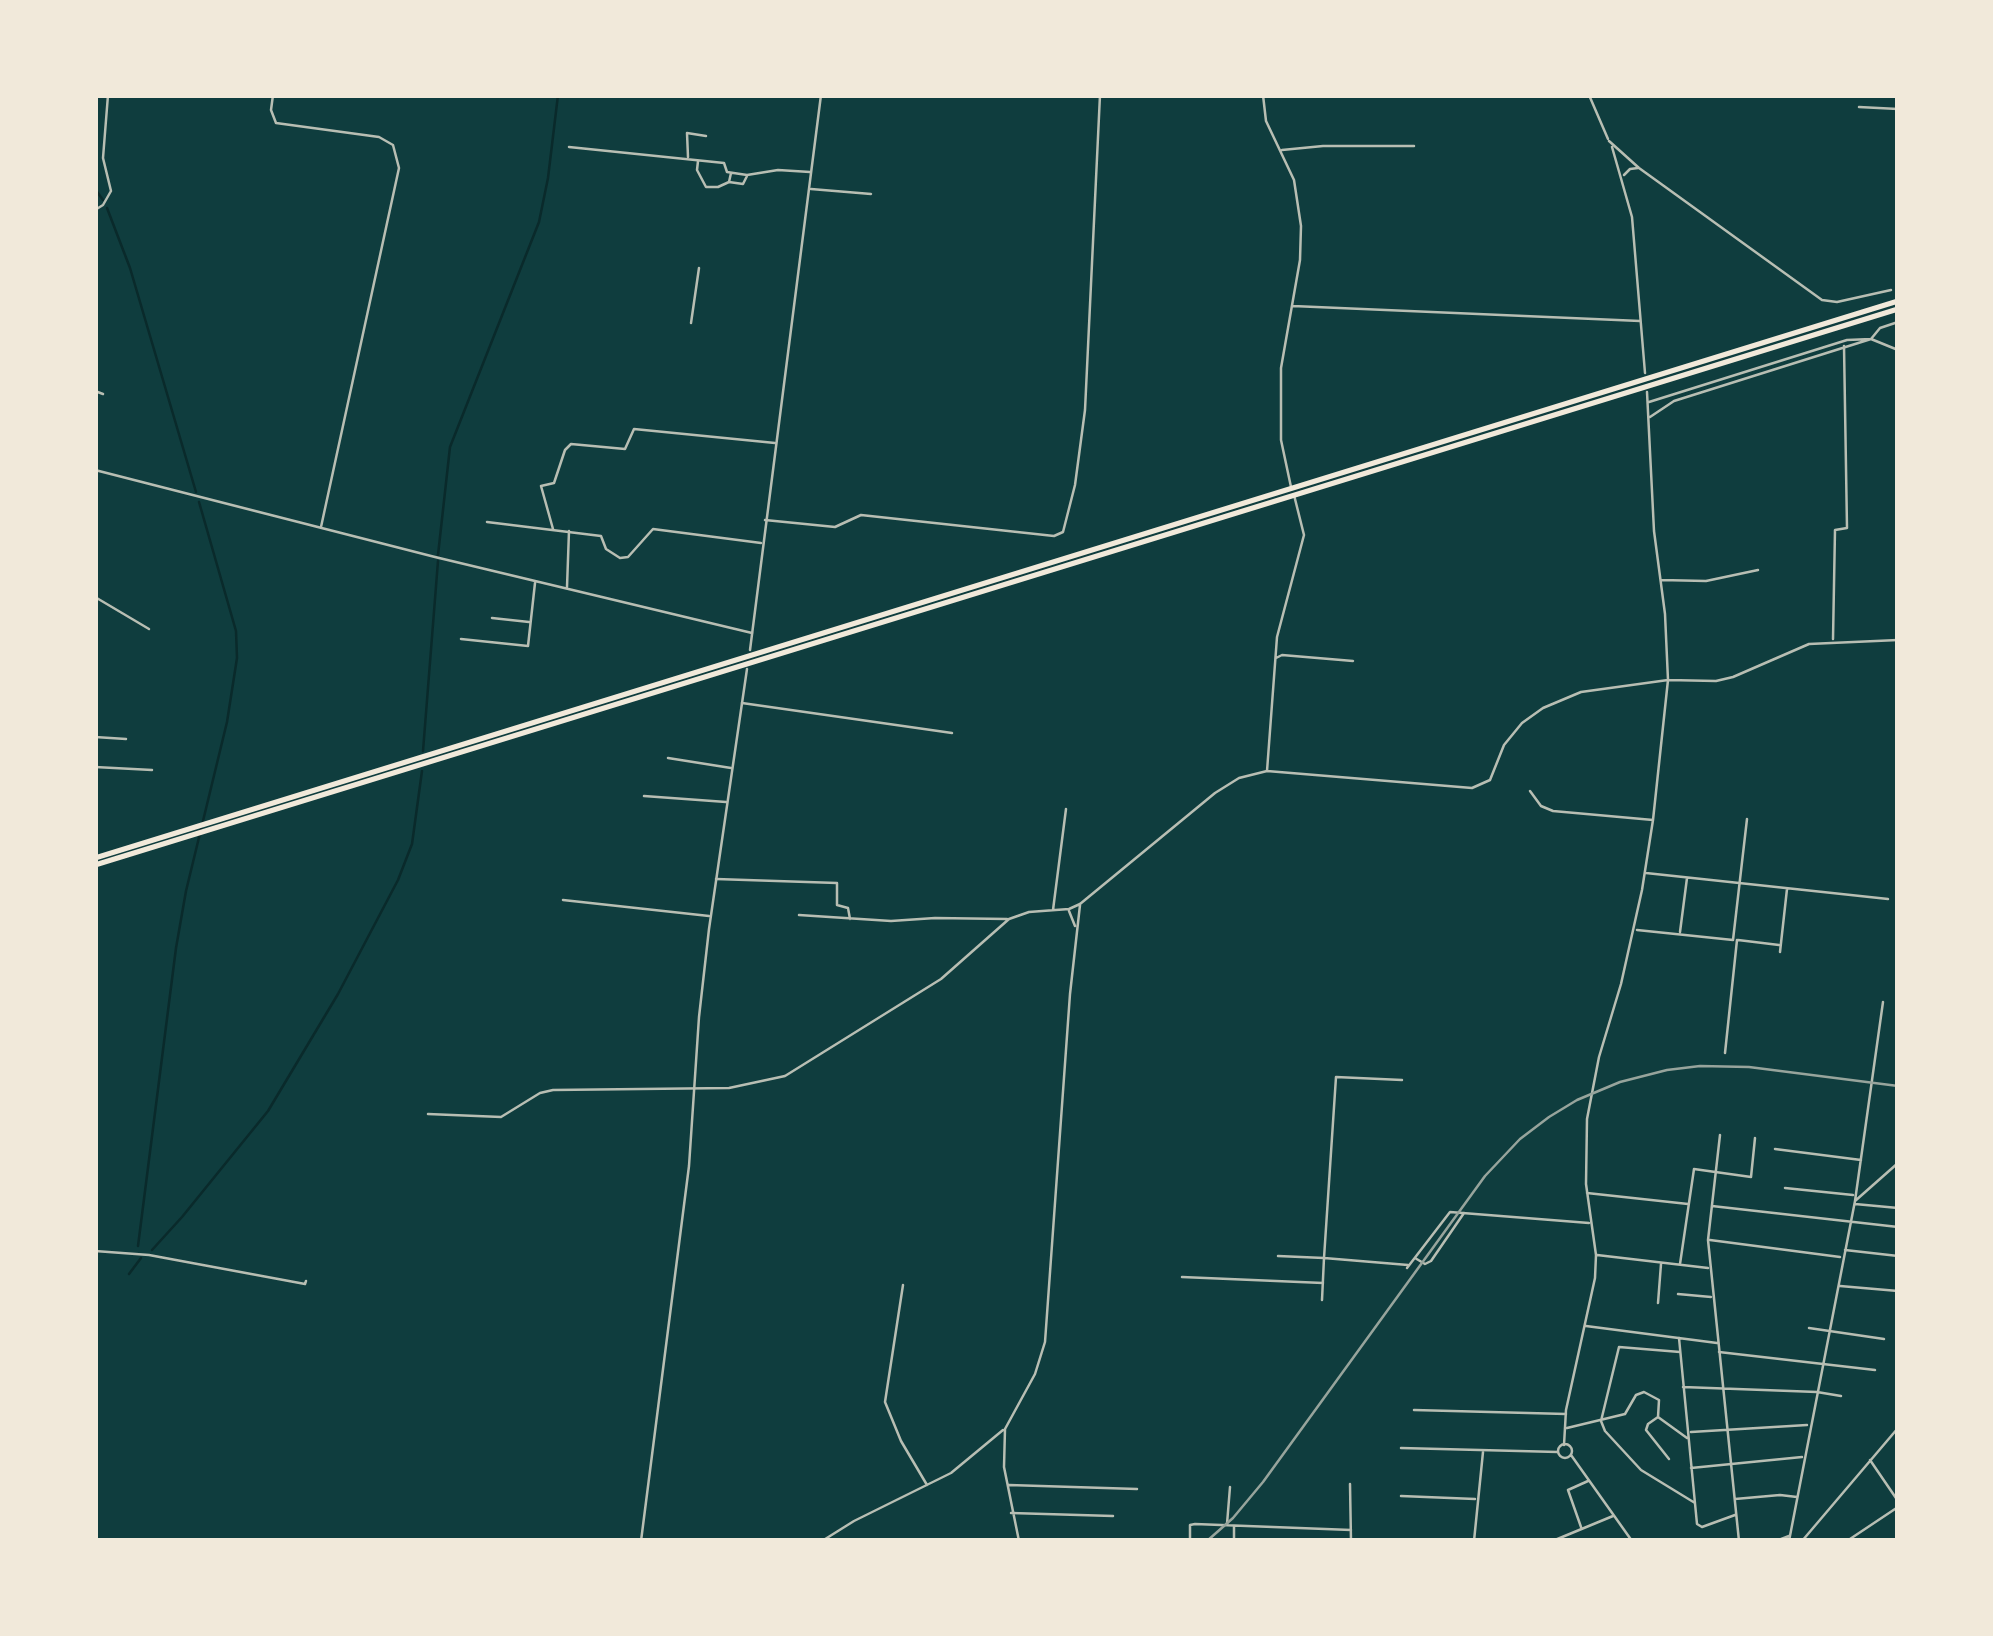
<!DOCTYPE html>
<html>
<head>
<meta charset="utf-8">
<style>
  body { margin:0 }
  #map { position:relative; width:1993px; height:1636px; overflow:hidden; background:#0f3d3e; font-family:"Open Sans",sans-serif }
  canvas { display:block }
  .frame { position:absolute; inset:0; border:98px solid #f1e9da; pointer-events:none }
</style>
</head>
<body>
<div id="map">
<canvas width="1993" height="1636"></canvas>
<div class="frame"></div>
</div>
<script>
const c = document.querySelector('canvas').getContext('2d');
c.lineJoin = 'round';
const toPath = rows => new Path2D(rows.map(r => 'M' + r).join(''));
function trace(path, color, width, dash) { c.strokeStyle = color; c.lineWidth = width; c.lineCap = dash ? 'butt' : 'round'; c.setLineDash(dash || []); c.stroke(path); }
trace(toPath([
  [95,189,103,200],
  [107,208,130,268,196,492],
  [438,555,450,447,539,222,548,178,558,95],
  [423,751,438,561],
  [138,1246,176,948,186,891,227,722,237,658,236,631,199,502],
  [152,1250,182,1217,268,1111,338,994,398,880,412,844,422,771],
  [129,1274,141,1258]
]), '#0a2a2b', 2.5);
trace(toPath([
  [273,95,271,110,276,123,379,137,393,145,399,168,321,527],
  [1263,95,1266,121,1294,180,1301,226,1300,260,1281,368,1281,440,1291,487],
  [1589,95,1608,139],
  [1859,107,1898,109],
  [1609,141,1639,168,1822,300,1837,302,1891,290],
  [569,147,724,163,727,172,747,175,778,170,810,172],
  [1612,147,1632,217,1645,373],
  [1282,150,1323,146,1414,146],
  [688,157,687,133,706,136],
  [698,161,697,170,706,187,718,187,729,182],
  [731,173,729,182,743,184,747,176],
  [1624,175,1630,169,1638,168],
  [811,189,871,194],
  [95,210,103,205,111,191,103,158,108,95],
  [1293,306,1640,321],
  [691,323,699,268],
  [95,391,103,394],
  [1649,402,1847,340,1871,339,1898,350],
  [1650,417,1674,401,1871,339,1880,328,1898,322],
  [95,470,435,557,752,633],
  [765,520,835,527,861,515,1054,536,1063,532,1075,485,1085,410,1100,95],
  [487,522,601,536,606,549,620,558,628,557,653,529,761,543],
  [553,529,541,486,554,483,565,450,571,444,625,449,634,429,775,443],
  [1661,580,1706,581,1758,570],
  [567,587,569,531],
  [95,597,149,629],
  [492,618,529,622],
  [461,639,528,646,535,583],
  [1833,639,1835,530,1847,528,1844,346],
  [1276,658,1282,655,1353,661],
  [742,703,952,733],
  [95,737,126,739],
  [668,758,731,768],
  [95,767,152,770],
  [1267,771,1277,637,1304,535,1294,495],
  [1530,791,1541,806,1553,811,1653,820],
  [644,796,726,802],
  [1646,873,1888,899],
  [716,879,837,883,837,905,848,908,850,919],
  [563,900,709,916],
  [1053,910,1066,809],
  [1069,911,1075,926],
  [799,915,891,921,935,918,1007,919],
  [1637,930,1733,940,1747,819],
  [1680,932,1687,878],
  [1738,940,1779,945],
  [1780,952,1787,889],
  [1725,1053,1737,940],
  [1402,1080,1336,1077,1324,1258,1408,1265],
  [428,1114,501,1117,540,1093,553,1090,729,1088,785,1076,941,979,1009,919,1029,912,1069,909,1080,904,1215,793,1239,778,1267,771,1472,788,1490,780,1504,745,1522,723,1543,708,1581,692,1668,680,1716,681,1733,677,1809,644,1898,640],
  [1720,1135,1708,1240,1739,1541],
  [1775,1149,1861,1160],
  [1785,1188,1853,1195],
  [1587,1193,1688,1204],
  [1855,1201,1898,1163],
  [1855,1204,1898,1208],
  [1712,1206,1898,1227],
  [1710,1240,1840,1257],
  [1845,1250,1898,1256],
  [95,1251,149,1255,305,1284,306,1281],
  [1597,1255,1708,1268],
  [1278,1256,1324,1258,1322,1300],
  [1415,1258,1425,1264,1431,1261,1464,1213],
  [1680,1264,1694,1169,1751,1177,1755,1138],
  [1407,1268,1450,1212,1589,1223],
  [1182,1277,1323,1283],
  [903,1285,885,1402,901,1441,927,1485],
  [1840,1286,1898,1291],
  [1678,1294,1711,1297],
  [1658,1303,1661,1264],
  [1586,1326,1717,1343],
  [1809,1328,1884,1339],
  [1679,1338,1697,1524,1702,1527,1735,1515],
  [1680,1352,1619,1347,1601,1421,1605,1431,1641,1470,1695,1503],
  [1719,1352,1875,1370],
  [1683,1387,1817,1392,1841,1396],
  [1414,1410,1566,1414],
  [1658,1417,1648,1424,1646,1430,1669,1459],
  [1567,1428,1625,1414,1636,1395,1644,1392,1659,1400,1658,1417,1687,1438],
  [1691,1432,1807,1425],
  '1558 1451a7 7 0 1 1 14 0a7 7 0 1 1-14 0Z',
  [1564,1445,1566,1410,1595,1278,1596,1255,1586,1184,1587,1119,1599,1057,1621,984,1642,890,1653,820,1668,680,1665,614,1654,531,1647,392],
  [1401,1448,1558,1452],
  [1571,1455,1632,1541],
  [1870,1460,1898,1501],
  [1691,1468,1802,1457],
  [1350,1484,1351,1541],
  [1009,1485,1137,1489],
  [1401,1496,1475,1499],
  [1735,1499,1780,1495,1797,1497],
  [1011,1513,1113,1516],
  [1227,1524,1230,1487],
  [1234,1527,1234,1541],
  [1581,1527,1568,1490,1588,1481],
  [1555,1540,1613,1516],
  [822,1541,854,1521,951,1473,1003,1430],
  [1019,1541,1004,1467,1005,1429,1035,1374,1045,1342,1070,994,1080,905],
  [1190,1541,1190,1525,1195,1524,1351,1530],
  [1474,1541,1483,1452],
  [1776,1541,1789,1536],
  [1789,1541,1855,1201,1883,1002],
  [1802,1541,1898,1428]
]), '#b8beb3', 2.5);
trace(toPath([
  [750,650,821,95],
  [641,1541,689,1166,699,1017,709,929,747,669],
  [1847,1541,1898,1507]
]), '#b8beb3', 2.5);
trace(toPath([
  [95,858,1898,301],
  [95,865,1898,309]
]), '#f1e9da', 5);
trace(toPath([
  [1207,1541,1233,1518,1263,1482,1485,1176,1520,1139,1549,1117,1577,1100,1620,1082,1667,1070,1700,1066,1749,1067,1898,1086]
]), '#97a49c', 2.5);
</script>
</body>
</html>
